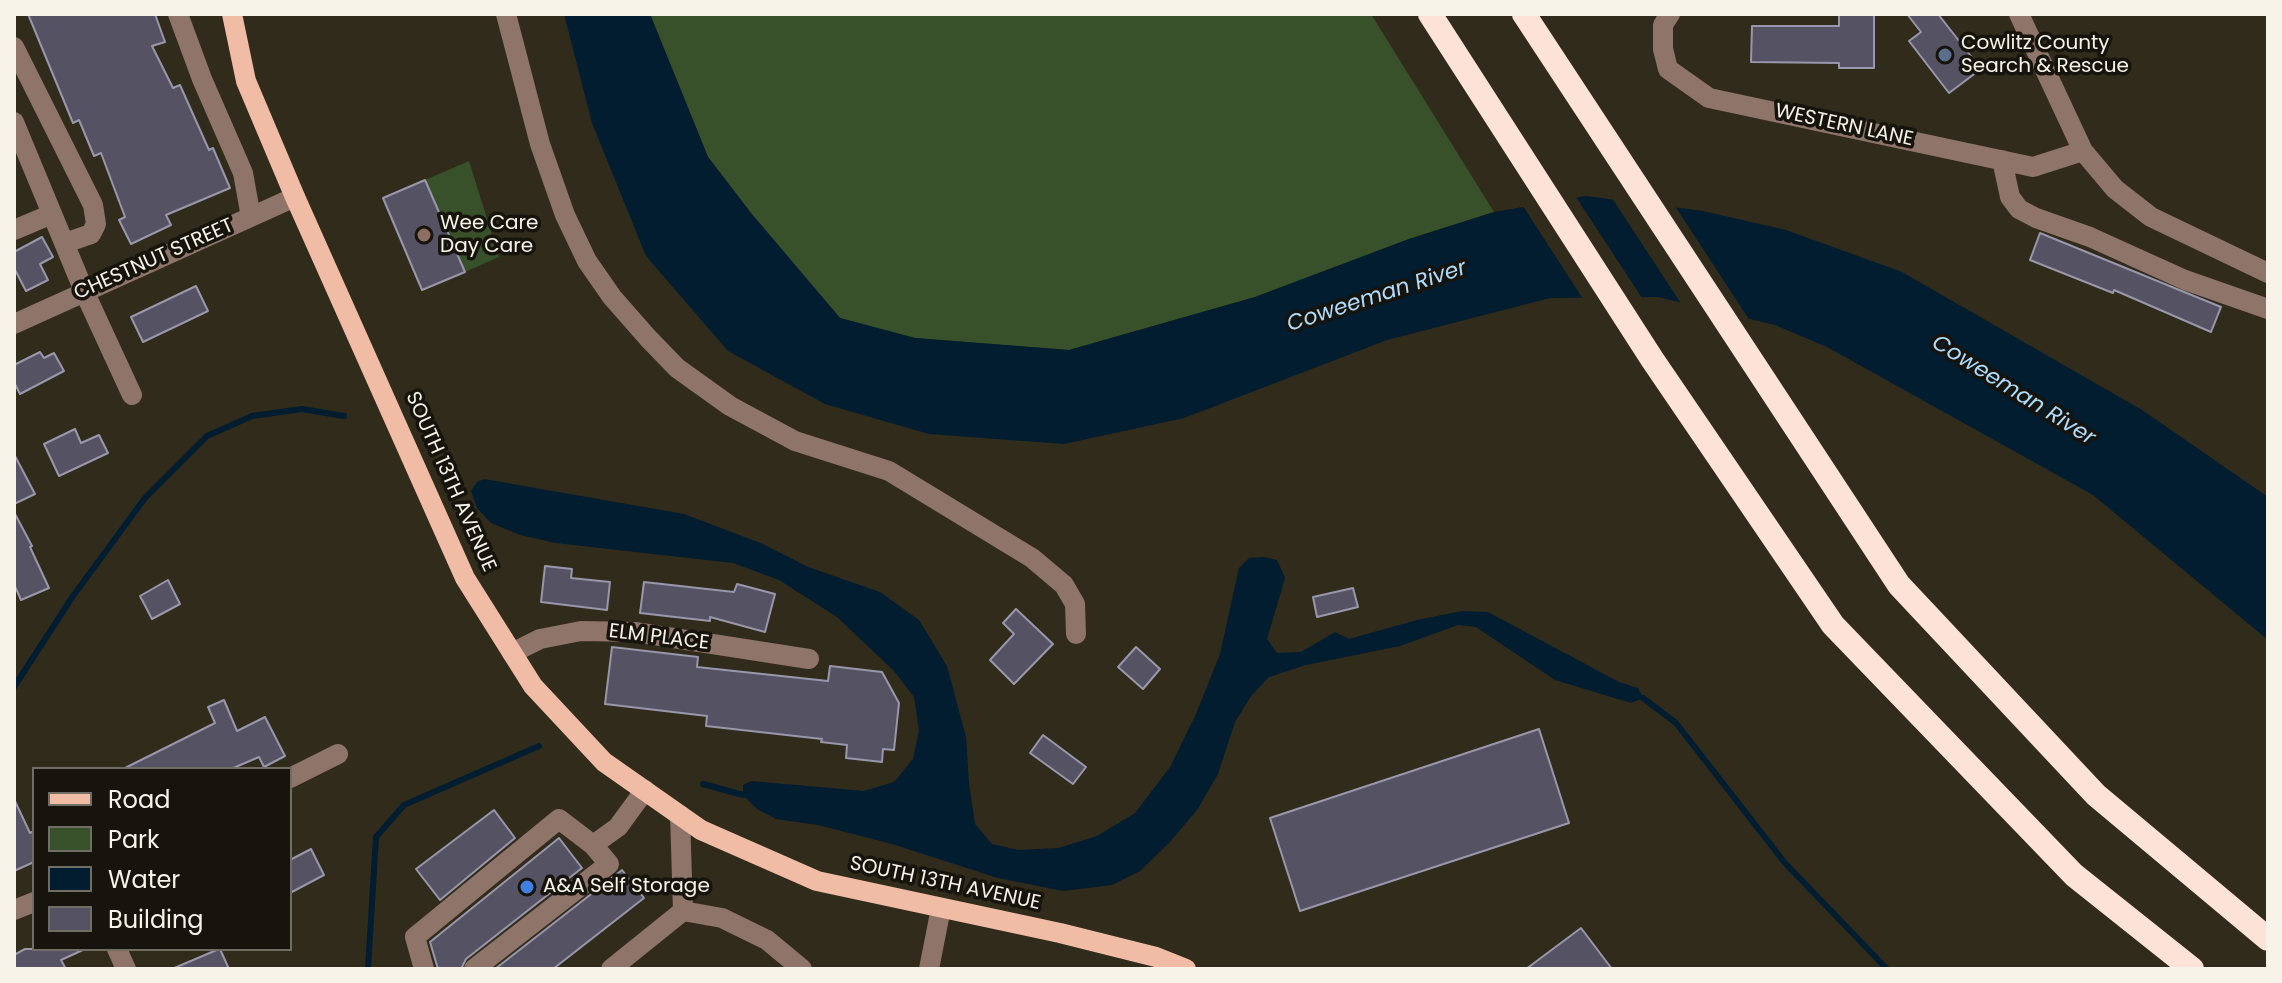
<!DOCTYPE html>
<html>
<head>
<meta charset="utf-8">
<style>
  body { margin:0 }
  #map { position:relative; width:2282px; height:983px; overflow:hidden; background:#312b1b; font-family:Poppins,sans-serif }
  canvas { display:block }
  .frame { position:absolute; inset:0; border:16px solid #f7f3e9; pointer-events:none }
  .legend { position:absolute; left:32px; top:767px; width:260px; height:184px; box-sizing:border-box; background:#16140d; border:2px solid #706d65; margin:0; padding:10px 14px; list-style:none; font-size:24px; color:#f7f3e9 }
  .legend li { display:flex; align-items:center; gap:16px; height:40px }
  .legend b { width:40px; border:2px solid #706d65 }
</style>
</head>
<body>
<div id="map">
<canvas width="2282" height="983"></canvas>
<div class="frame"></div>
<ul class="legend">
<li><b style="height:10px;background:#f1bca6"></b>Road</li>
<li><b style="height:22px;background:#38512a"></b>Park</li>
<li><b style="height:22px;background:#011d2f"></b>Water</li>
<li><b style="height:22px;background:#555264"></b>Building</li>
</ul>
</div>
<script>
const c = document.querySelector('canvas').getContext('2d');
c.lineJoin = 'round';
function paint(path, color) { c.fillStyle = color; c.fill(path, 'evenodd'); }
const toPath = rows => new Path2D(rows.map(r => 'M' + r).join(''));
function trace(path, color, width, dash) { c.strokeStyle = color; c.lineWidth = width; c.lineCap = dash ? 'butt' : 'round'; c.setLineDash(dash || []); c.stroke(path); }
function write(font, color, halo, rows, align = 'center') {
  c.font = font + ' Poppins,sans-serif'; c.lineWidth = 7; c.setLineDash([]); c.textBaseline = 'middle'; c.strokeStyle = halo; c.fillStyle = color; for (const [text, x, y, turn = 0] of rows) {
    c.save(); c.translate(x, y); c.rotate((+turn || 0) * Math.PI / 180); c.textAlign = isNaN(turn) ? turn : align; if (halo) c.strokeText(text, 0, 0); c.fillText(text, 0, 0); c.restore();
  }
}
paint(toPath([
  [650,14,1371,14,1494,212,1409,239,1255,297,1069,350,915,338,840,318,751,213,708,157],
  [469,161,499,257,465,272,425,180]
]), '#38512a');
paint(toPath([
  [564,14,650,14,708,157,751,213,840,318,915,338,1069,350,1255,297,1409,239,1494,212,1586,196,1703,211,1786,230,1902,272,2142,410,2268,497,2268,640,2093,495,1827,347,1775,325,1658,297,1550,298,1387,340,1184,418,1064,444,929,434,825,404,728,351,646,256,592,123],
  [484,479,684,514,763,544,808,567,880,592,919,620,947,666,966,737,969,783,975,824,992,844,1018,850,1058,848,1097,836,1135,813,1170,767,1196,714,1220,654,1239,568,1249,558,1264,557,1277,560,1285,578,1267,639,1277,653,1301,652,1335,632,1349,639,1417,620,1462,611,1488,612,1619,682,1638,688,1643,698,1631,703,1555,680,1476,627,1458,625,1400,646,1306,665,1269,677,1251,696,1235,722,1218,774,1197,810,1169,843,1140,871,1112,885,1063,891,998,878,892,844,818,825,776,819,757,809,743,795,743,785,751,781,864,791,894,782,913,759,919,730,914,697,894,671,837,617,779,580,733,563,556,543,520,535,491,523,477,508,471,491,477,482]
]), '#011d2f');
paint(toPath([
  [1574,194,1644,301,1585,302,1521,203],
  [1610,195,1673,203,1752,324,1684,308]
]), '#312b1b');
trace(toPath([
  [14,687,73,596,145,498,207,436,252,416,302,409,344,416],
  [1643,698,1676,723,1785,863,1887,969],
  [703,784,743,795],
  [368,969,376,837,404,805,539,746]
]), '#011d2f', 6);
const building = toPath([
  [28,14,155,14,165,42,152,46,173,88,180,85,209,150,213,148,230,188,166,215,171,225,131,244,119,220,125,217,101,153,94,156,79,120,73,123,28,14],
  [1839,14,1874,14,1874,68,1839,68,1839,63,1751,62,1752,26,1839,26,1839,14],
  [1907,14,1938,14,1981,69,1949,93,1909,41,1921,32,1907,14],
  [425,180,465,272,422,290,383,198,425,180],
  [2040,233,2221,307,2211,332,2114,290,2113,293,2030,260,2040,233],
  [42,237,53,257,40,264,48,280,26,291,14,268,14,252,42,237],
  [196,286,208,311,143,342,131,317,196,286],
  [40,352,44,358,54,353,64,371,20,394,14,382,14,365,40,352],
  [75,429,81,443,99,435,108,453,59,476,44,444,75,429],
  [14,454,35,494,14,504,14,454],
  [14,512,32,546,30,547,49,588,21,600,14,584,14,512],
  [545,566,572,569,571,578,610,582,607,610,541,602,545,566],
  [168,580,180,604,152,619,140,596,168,580],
  [644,582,734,592,737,584,775,594,765,632,710,617,710,621,640,613,644,582],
  [1353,588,1358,607,1317,617,1313,597,1353,588],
  [1016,609,1053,644,1014,684,990,660,1014,634,1003,623,1016,609],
  [612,647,698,657,697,667,828,681,830,666,882,672,899,703,894,750,883,749,882,762,846,758,847,745,821,742,822,739,706,726,707,716,605,704,612,647],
  [1136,647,1160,669,1143,689,1118,667,1136,647],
  [224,700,237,731,265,717,285,756,264,767,259,757,231,769,123,769,215,723,208,707,224,700],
  [1539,729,1569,823,1300,911,1270,818,1539,729],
  [1043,735,1086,767,1073,784,1030,753,1043,735],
  [14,799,30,833,34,831,34,862,14,871,14,799],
  [494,810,515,838,440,900,416,869,494,810],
  [559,838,582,868,466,959,461,969,438,969,430,942,559,838],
  [311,849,324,875,290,893,290,860,311,849],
  [622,870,644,898,553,969,495,969,622,870],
  [1581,928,1612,969,1526,969,1581,928],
  [25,949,85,949,61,960,66,969,14,969,14,955,25,949],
  [220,949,229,969,172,969,219,949,220,949]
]);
paint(building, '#555264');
trace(building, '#9997ab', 2);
trace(toPath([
  [178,14,202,79,243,173,251,217],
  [506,14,540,144,565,215,587,261,612,297,648,338,677,368,730,406,795,441,889,471,1032,558,1064,585,1075,604,1076,634],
  [1670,14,1663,25,1663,49,1668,69,1709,98,2033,167,2083,151],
  [2019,14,2083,151,2115,189,2151,217,2268,273],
  [14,47,93,205,96,224,91,234,65,243],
  [14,122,84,291,132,395],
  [2002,160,2010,197,2019,209,2036,218,2090,237,2185,280,2268,309],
  [14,230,52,214],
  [14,324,295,197],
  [512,653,540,639,581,631,635,632,809,659],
  [290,778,338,754],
  [593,845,618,827,645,790],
  [14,910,34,902],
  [683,911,722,918,767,940,802,969],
  [117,949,126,969],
  [424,969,415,937,559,819,593,845,609,864,474,969],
  [611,969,683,911,680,815],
  [929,969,941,908]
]), '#8e7469', 20);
trace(toPath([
  [232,14,246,81,295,197,465,578,533,686,604,762,701,830,817,881,1060,933,1156,957,1186,969]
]), '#f1bca6', 20);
trace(toPath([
  [1430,14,1652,359,1833,625,2074,875,2192,969],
  [1524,14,1899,585,2096,795,2268,939]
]), '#fde2d8', 24);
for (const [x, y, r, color] of [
  [1945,55,8,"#5c6f8a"],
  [424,235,8,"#8d6e63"],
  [527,887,8,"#3f7fe0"]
]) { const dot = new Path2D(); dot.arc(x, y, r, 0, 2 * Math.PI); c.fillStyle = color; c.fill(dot); trace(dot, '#16140d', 3); }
write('20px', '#f7f3e9', '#16140d', [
  ["Cowlitz County",1961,44],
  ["Search & Rescue",1961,67],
  ["Wee Care",440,224],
  ["Day Care",440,247],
  ["A&A Self Storage",543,887]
], 'left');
write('20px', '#f7f3e9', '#16140d', [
  ["WESTERN LANE",1844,126,12],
  ["CHESTNUT STREET",154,260,-24],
  ["SOUTH 13TH AVENUE",450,482,66],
  ["ELM PLACE",659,638,7],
  ["SOUTH 13TH AVENUE",945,884,12]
]);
write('italic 22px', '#aedcfe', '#16140d', [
  ["Coweeman River",1377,297,-18],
  ["Coweeman River",2013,391,32]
]);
</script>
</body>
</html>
